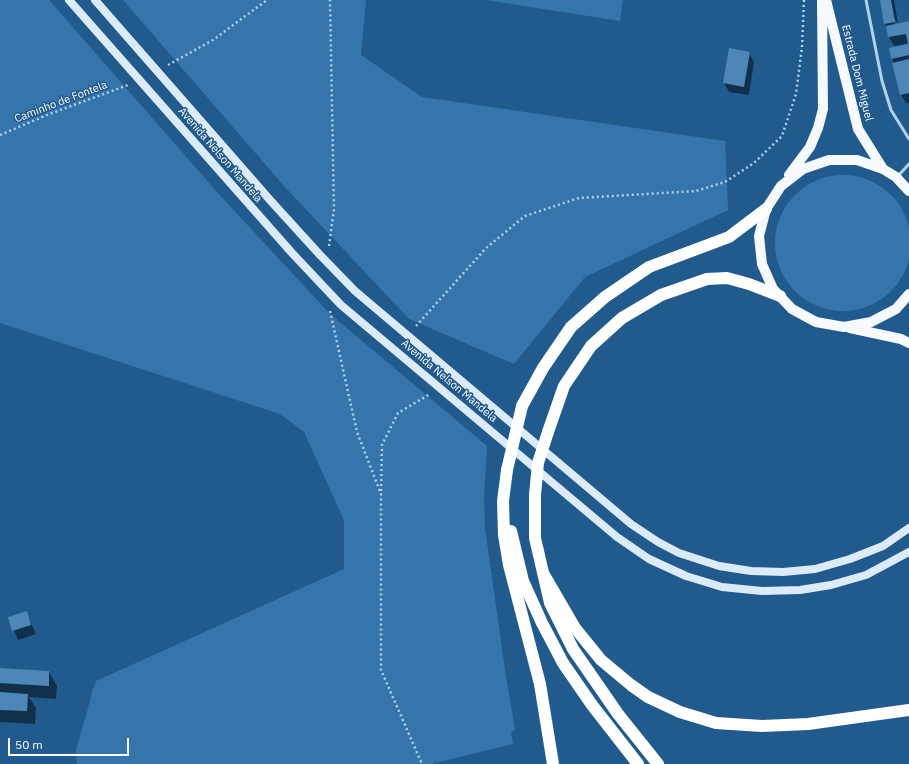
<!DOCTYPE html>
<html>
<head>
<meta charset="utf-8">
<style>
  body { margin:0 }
  #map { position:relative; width:909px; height:764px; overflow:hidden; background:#215b8e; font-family:"IBM Plex Sans",sans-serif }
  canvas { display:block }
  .scale { position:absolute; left:8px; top:738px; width:121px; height:18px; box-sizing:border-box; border:2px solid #fff; border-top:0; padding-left:5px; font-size:12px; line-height:14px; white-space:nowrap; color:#fff; -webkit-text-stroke:3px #215b8e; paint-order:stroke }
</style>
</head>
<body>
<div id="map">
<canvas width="909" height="764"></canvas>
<div class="scale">50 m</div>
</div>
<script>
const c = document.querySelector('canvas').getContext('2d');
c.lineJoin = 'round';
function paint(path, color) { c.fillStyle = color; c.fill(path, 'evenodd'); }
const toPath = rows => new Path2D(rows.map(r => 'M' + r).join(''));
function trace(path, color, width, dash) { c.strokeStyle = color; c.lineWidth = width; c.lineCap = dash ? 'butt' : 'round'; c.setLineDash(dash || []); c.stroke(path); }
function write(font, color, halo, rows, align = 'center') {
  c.font = font + ' "IBM Plex Sans",sans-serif'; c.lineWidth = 3; c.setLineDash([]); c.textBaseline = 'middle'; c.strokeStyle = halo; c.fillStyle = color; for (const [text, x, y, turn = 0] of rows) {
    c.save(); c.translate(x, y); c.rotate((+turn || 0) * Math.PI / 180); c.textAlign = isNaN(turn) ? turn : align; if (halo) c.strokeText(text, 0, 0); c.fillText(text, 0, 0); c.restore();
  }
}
paint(toPath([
  [0,0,49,0,217,192,330,314,487,446,484,497,485,528,506,677,515,730,511,732,513,744,435,763,434,760,434,764,77,764,76,750,92,694,92,689,94,688,96,681,344,569,344,520,304,432,280,414,0,323],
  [123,0,366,0,361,55,422,97,725,141,728,210,585,277,514,364,409,319,284,186],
  [486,0,623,0,620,21],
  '775 243a68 68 0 1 1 136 0a68 68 0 1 1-136 0Z'
]), '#3575ab');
paint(toPath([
  [881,0,894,0,898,24,909,22,909,45,909,43,894,46,889,37,885,23],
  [893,17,898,24,895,24,892,18],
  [909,45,909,103,906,103,901,95,894,63,892,59],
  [749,53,754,62,749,95,729,92,724,83],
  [26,612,36,634,18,640,9,618],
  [0,669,49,672,57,686,56,699,29,697,36,708,35,724,0,722]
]), '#0007');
paint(toPath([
  [880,0,891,0,895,22,884,24],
  [909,21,909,55,891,59,889,48,908,44,906,34,888,37,886,26],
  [729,48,750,52,744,87,723,83],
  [909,59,909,93,900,95,892,63],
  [27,611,31,625,12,631,8,617],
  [0,668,49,671,49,686,0,683],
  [0,692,28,694,27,711,0,710]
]), '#4e87b7');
trace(toPath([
  [168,65,213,40,267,0],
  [0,135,47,115,128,85],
  [329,246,334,209,330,0],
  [330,311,357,432,381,494,381,670,422,764],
  [416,326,486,248,525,216,579,198,696,191,725,182,754,163,782,136,796,94,802,47,804,0],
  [381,491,382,445,398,413,430,394]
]), '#b0d1ec', 2.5, [2, 3]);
trace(toPath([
  [866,0,882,81,891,110,909,139],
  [898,176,909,164]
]), '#b0d1ec', 3);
trace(toPath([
  [69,0,292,253,341,305,617,537,649,559,686,576,722,587,762,591,800,590,831,585,866,575,909,552],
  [95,0,270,200,320,255,355,291,631,524,658,542,679,553,719,566,751,571,783,572,815,569,850,559,883,546,909,528]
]), '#dcebf9', 8);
trace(toPath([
  [826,0,858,129,883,169],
  [789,175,810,147,818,128,823,109,822,0],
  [909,191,896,177,883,169,857,160,829,160,803,169,781,186,766,209,759,236,762,264,773,289,792,309,816,322,844,327,871,322,896,309,909,294],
  [850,328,901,339,909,343]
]), '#f6faff', 10);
trace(toPath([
  [522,406,543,368,571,327,605,297,649,267,729,237,766,209],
  [548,432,564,386,591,346,622,318,661,295,707,279,727,278,749,284,780,296],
  [507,470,503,501,504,535,509,565,540,684,553,764],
  [535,495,535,538,550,603,573,649,618,714,658,764],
  [511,531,523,581,542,623,563,663,592,705,638,764],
  [543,573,575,628,601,660,631,685,648,697,680,712,716,723,762,726,808,724,909,710]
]), '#fff', 12);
trace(toPath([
  [507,470,522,406],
  [535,495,538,463,548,432]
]), '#fff', 12);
write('11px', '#fff', '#215b8e', [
  ["Estrada Dom Miguel",857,73,76],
  ["Caminho de Fontela",61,102,-21],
  ["Avenida Nelson Mandela",220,155,49],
  ["Avenida Nelson Mandela",449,381,40]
]);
</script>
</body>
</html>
